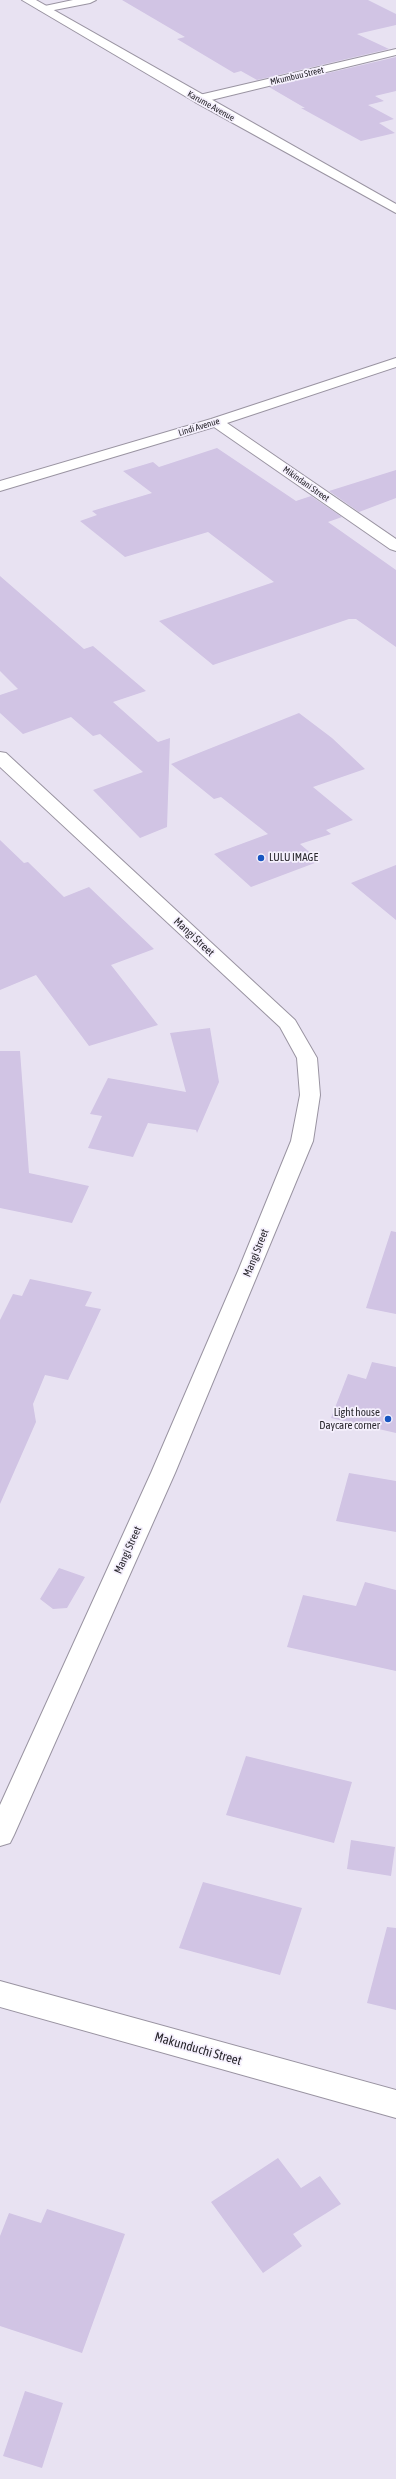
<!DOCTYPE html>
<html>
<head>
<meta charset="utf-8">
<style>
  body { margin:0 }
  canvas { display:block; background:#e8e2f2 }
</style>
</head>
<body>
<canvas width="396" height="2479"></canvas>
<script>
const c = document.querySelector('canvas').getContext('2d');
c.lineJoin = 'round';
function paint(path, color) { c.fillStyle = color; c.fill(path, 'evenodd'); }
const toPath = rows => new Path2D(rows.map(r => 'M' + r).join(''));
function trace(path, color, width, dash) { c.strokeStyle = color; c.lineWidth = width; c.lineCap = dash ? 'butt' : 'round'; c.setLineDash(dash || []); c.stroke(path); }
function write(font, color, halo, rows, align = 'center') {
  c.font = font + ' "Asap Condensed",sans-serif'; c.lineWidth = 3.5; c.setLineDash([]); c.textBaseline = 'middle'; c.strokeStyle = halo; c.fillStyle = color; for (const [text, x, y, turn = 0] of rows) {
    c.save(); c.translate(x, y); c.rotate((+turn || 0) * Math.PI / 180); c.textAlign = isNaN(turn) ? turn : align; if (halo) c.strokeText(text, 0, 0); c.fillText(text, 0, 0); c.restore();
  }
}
paint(toPath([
  [122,0,368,0,396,14,396,25,357,34,389,49,257,80,241,71,234,73,177,39,185,37],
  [396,57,396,91,375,96,384,101,368,105,394,119,379,123,395,133,361,141,301,108,305,108,269,87],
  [217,448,296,501,311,496,342,517,328,522,396,570,396,647,356,619,349,619,213,665,159,621,274,582,208,532,125,557,80,521,97,515,92,511,152,493,123,471,153,462,159,467],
  [396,470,396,498,359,512,329,491],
  [0,576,84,649,93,646,146,691,113,702,158,742,170,738,167,827,140,838,93,790,143,772,100,734,93,736,71,717,23,734,0,713,0,695,18,689,0,671],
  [299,713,332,738,365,769,313,787,353,820,326,830,331,834,300,844,320,861,251,887,214,854,268,834,221,797,214,799,171,764],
  [0,840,24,863,28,862,64,897,89,887,154,949,111,965,158,1025,89,1046,36,975,0,990],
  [396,865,396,920,351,883],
  [210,1028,219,1082,197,1133,196,1130,148,1123,133,1157,88,1148,102,1116,90,1114,108,1078,186,1092,170,1033],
  [0,1051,20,1051,29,1173,89,1186,72,1223,0,1208],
  [391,1231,396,1232,396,1314,366,1308],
  [30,1279,92,1292,85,1306,101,1309,68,1380,45,1375,33,1404,36,1422,0,1504,0,1320,13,1294,22,1296],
  [372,1362,396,1367,396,1433,331,1418,348,1374,366,1379],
  [349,1473,396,1481,396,1532,336,1521],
  [59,1568,85,1577,67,1608,53,1609,40,1599],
  [365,1582,396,1590,396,1671,287,1647,303,1595,356,1606],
  [246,1756,352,1782,334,1843,226,1815],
  [351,1840,395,1847,391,1876,347,1869],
  [203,1882,302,1908,280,1975,179,1948],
  [387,1927,396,1928,396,2010,367,2003],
  [278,2158,301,2188,320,2176,341,2204,293,2234,302,2246,263,2273,211,2202],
  [47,2209,125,2234,82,2353,0,2326,0,2236,9,2213,41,2223],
  [25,2391,63,2403,42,2468,3,2456]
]), '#d1c4e4');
const minor = toPath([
  [73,0,96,0,90,3,44,12,38,9,40,7,73,0],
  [396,49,396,55,199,103,193,99,195,96,396,49],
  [396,358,396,367,227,423,396,539,396,551,390,549,214,427,0,491,0,481,211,419,396,358],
  [0,752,6,753,295,1020,317,1058,320,1095,313,1141,175,1473,14,1835,10,1843,0,1846,0,1805,151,1473,238,1271,291,1141,300,1095,297,1058,280,1027,0,767,0,752],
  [0,1981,396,2090,396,2118,0,2007,0,1981]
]);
const secondary = toPath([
  [22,0,36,0,396,204,396,213,195,102,22,0]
]);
trace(minor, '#9a94a2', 2);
trace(secondary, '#9a94a2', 2);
paint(minor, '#fff');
paint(secondary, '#fff');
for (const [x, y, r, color] of [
  [261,858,4,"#1755c1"],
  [388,1419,4,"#1755c1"]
]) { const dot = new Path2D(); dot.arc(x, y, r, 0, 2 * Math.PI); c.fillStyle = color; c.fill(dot); trace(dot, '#f5f0fd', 1.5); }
write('9px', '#29272d', '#f5f0fd', [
  ["Mkumbuu Street",297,76,-13],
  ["Karume Avenue",211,106,29],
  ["Lindi Avenue",199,427,-17],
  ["Mikindani Street",306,484,35]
]);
write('11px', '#29272d', '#f5f0fd', [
  ["LULU IMAGE",269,858],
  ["Light house",380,1413,"right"],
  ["Daycare corner",380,1426,"right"]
], 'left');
write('11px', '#29272d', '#f5f0fd', [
  ["Mangi Street",194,937,43],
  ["Mangi Street",256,1253,-68],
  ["Mangi Street",128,1550,-66]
]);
write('13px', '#29272d', '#f5f0fd', [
  ["Makunduchi Street",198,2049,16]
]);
</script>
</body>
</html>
